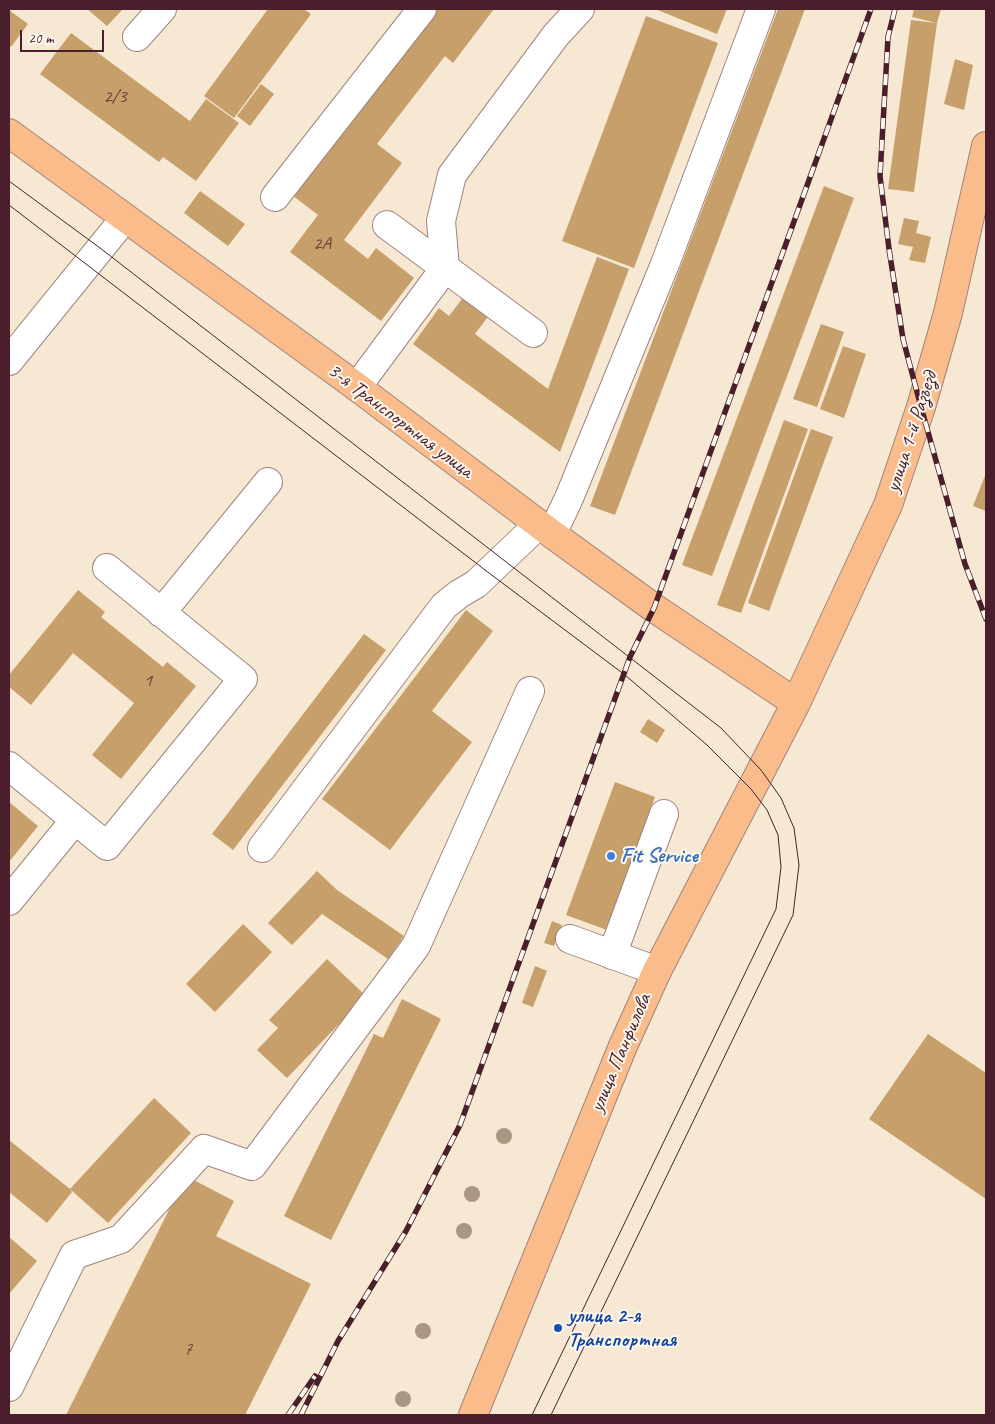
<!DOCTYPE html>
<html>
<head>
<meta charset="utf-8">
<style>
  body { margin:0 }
  #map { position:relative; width:995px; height:1424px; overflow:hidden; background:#f6e8d2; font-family:Caveat,sans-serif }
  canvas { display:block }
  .frame { position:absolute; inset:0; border:10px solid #4a1f2b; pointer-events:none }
  .scale { position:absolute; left:20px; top:30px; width:84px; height:22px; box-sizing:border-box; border:2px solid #4a1f2b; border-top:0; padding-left:6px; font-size:15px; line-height:18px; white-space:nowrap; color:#4a1f2b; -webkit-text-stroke:4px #fbf7ec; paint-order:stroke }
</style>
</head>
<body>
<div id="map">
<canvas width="995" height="1424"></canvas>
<div class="frame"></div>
<div class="scale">20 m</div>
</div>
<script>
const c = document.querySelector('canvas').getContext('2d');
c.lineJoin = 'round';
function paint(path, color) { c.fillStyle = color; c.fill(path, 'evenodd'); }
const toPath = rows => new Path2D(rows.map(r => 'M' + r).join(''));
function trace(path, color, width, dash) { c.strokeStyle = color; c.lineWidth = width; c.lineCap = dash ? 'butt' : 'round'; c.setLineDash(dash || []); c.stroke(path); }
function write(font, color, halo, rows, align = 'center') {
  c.font = font + ' Caveat,sans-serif'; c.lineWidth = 4; c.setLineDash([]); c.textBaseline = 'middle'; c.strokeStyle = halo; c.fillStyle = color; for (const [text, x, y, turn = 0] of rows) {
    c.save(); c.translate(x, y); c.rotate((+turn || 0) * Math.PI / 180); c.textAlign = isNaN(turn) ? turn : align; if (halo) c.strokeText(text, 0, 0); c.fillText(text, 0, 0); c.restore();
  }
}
paint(toPath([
  [87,9,123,9,107,26],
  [268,9,304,9,311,14,234,118,204,96],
  [434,9,494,9,453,63,445,56,377,144,402,163,344,240,368,259,376,248,414,278,381,321,290,252,318,215,292,195],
  [655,9,727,9,717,34],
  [778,9,805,9,615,515,590,506],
  [914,9,941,9,937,23,912,17],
  [9,10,28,24,11,47,9,45],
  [646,16,718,43,634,268,562,241],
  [911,20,937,23,914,192,888,189],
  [71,33,190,121,206,99,239,123,196,181,163,157,159,162,40,74],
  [955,59,973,65,964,110,944,104],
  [261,84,274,94,250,126,237,116],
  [824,186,854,198,712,576,682,565],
  [200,191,245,224,228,246,184,213],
  [904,218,919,221,916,233,931,237,925,263,909,260,913,247,898,244],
  [597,257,629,269,560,452,413,344,439,308,449,316,465,295,490,314,475,334,548,389],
  [821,324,844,332,817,407,793,399],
  [843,346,866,354,844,418,820,409],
  [784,420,808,429,741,613,717,605],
  [811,429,833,437,769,611,748,603],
  [986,473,986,511,973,506],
  [78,590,105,612,101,617,163,667,167,662,196,686,121,779,92,755,134,703,73,653,31,705,9,687,9,675],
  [466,610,493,631,432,711,472,742,390,850,322,799],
  [364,634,386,650,233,850,212,834],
  [648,719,665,730,657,743,640,732],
  [615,782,655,797,607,930,566,915],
  [9,802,38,826,9,862],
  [317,871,337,890,404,936,388,959,322,914,292,945,268,923],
  [552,921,562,925,554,946,544,943],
  [243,924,272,952,215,1012,186,984],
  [327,959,366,996,287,1078,257,1050,278,1028,269,1020],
  [535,966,547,971,533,1007,522,1003],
  [402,999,441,1019,331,1240,284,1216,374,1034,383,1038],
  [928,1034,986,1073,986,1199,869,1119],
  [154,1098,191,1133,108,1223,70,1189],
  [9,1140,70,1189,72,1192,47,1223,9,1192],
  [186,1176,234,1201,216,1236,311,1284,245,1415,66,1415],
  [9,1237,37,1261,9,1294]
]), '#c69f6b');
const minor = toPath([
  [137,37,162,9],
  [275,197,422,9],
  [387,225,533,333],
  [9,361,125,218],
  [357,387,445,268,441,221,452,175,556,35,580,9],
  [552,534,569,498,665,264,761,9],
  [161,613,268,482],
  [9,766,107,846,243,679,107,568],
  [262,848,444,606,459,594,476,584,538,525],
  [9,901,75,820],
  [570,939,657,971],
  [612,955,664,814],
  [9,1387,74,1255,121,1239,204,1149,252,1166,416,946,530,691]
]);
const major = toPath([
  [9,133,357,387,552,534,654,608,796,703],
  [473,1415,623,1046,657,971,796,703,888,505,921,407,948,313,986,146]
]);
trace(minor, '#a0847e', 30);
trace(major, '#a0847e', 30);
trace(minor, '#fff', 28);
trace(major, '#fabc8b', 28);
trace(toPath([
  [9,181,100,248,721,728,761,770,781,798,794,828,799,865,793,915,551,1415],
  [9,205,489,573,625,675,707,745,751,789,767,810,778,835,781,867,776,909,532,1415]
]), '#4a1f2b', 1);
const rail = toPath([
  [895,9,888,37,880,176,889,249,903,339,921,407,965,564,986,619],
  [288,1415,315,1376],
  [301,1415,338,1341,406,1231,460,1125,630,657,654,608,871,9]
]);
trace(rail, '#4a1f2b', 5.5);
trace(rail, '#fbf7ec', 4, [11]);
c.fillStyle = '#a99783';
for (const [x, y] of [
  [504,1136],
  [472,1194],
  [464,1231],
  [423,1331],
  [403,1399]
]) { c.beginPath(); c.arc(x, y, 8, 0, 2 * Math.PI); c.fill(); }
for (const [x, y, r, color] of [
  [611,856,5,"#3f7fe0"],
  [558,1328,5,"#1a4fb4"]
]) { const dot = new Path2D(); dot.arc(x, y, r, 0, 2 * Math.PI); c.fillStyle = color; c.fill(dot); trace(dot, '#fbf7ec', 2); }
write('19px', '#693f3b', null, [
  ["2/3",115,97],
  ["2А",322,244],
  ["1",148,681],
  ["7",188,1350]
]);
write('21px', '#4a1f2b', '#fbf7ec', [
  ["3-я Транспортная улица",400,421,37],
  ["улица 1-й Разъезд",912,432,-72],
  ["улица Панфилова",621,1053,-67]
]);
write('bold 21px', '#366cbe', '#fbf7ec', [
  ["Fit Service",621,856]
], 'left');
write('bold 21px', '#164399', '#fbf7ec', [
  ["улица 2-я",568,1316],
  ["Транспортная",568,1340]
], 'left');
</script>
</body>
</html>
